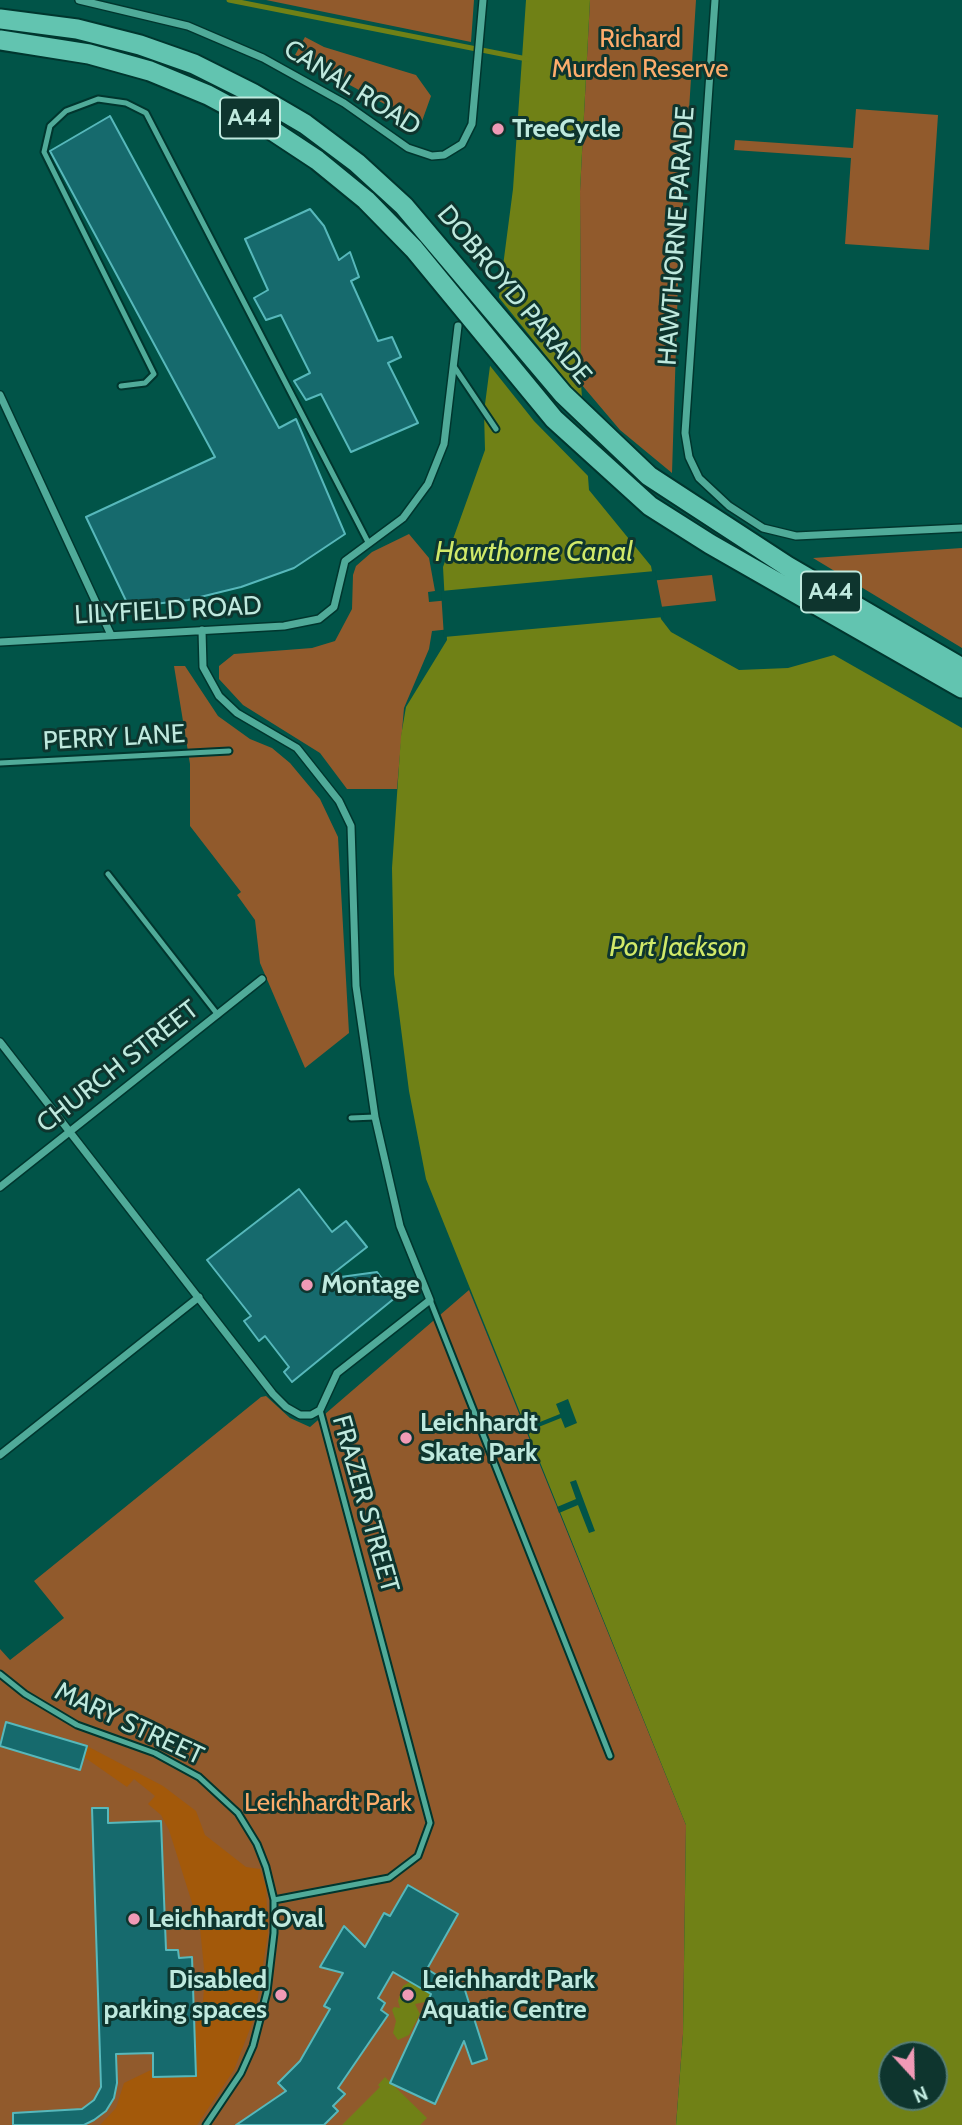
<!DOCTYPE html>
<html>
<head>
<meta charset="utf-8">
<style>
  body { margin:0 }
  #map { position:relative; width:962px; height:2125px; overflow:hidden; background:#015448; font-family:Cabin,sans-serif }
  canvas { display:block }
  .north { position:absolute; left:878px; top:2041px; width:70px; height:70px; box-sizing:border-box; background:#0e352e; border:2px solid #557d74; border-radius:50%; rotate:158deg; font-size:19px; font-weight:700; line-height:28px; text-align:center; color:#bfe9de }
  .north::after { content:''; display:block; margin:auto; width:24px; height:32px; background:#f09ab6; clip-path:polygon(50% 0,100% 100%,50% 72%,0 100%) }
</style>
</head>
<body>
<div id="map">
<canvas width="962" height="2125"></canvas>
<div class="north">N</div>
</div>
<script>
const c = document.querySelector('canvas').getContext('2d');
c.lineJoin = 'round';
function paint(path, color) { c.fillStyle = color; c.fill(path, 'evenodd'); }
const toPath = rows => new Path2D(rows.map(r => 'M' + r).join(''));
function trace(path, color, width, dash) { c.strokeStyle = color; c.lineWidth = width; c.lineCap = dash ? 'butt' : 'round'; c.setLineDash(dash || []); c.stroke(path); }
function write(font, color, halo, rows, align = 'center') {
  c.font = font + ' Cabin,sans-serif'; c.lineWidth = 6; c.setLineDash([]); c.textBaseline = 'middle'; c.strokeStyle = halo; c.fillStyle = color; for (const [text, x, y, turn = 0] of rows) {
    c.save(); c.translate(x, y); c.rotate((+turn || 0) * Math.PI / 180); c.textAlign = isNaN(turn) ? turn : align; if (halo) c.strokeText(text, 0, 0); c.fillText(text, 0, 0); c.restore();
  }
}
paint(toPath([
  [266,0,474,0,471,42],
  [590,0,696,0,678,283,672,473,620,430,581,384,580,191],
  [305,37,324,47,416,75,431,96,421,124,295,55],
  [856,109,938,115,929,250,845,244,851,158,734,150,735,140,853,148],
  [409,534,429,558,435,591,428,592,429,602,712,575,716,601,432,631,429,649,404,708,397,789,347,789,320,753,243,705,219,679,219,666,234,654,312,648,335,641,352,609,353,575,356,566,372,552],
  [962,548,962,648,813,558],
  [174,666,185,666,218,716,250,739,272,748,290,763,320,799,338,837,349,1033,305,1068,260,963,255,920,237,895,241,892,190,826,190,764],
  [469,1290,686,1825,683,2034,676,2125,0,2125,0,1649,10,1660,64,1618,34,1581,261,1397,266,1396,290,1418,310,1427]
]), '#915a2c');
paint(toPath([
  [87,1746,163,1786,196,1811,205,1835,246,1867,260,1869,266,1887,268,1933,255,2016,234,2070,197,2125,100,2125,116,2108,124,2083,153,2069,154,2077,196,2075,194,2031,203,2001,205,1978,200,1928,169,1830,161,1815,148,1804,155,1796,134,1779,127,1787,84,1757]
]), '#a3590a');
paint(toPath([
  [526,0,590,0,580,191,581,384,589,490,651,566,661,619,671,632,739,670,788,668,834,655,962,728,962,2125,676,2125,683,2034,686,1825,426,1179,409,1091,394,974,392,868,401,736,406,707,447,640,443,567,485,450,484,412,513,189],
  [892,2055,934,2055,934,2097,892,2097],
  [413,1980,433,1989,430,2001,415,2004,420,2014,409,2035,398,2040,393,2033,396,2021,392,2010,394,2007,400,2008,398,2001,403,1986],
  [385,2077,427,2118,420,2125,342,2125,380,2087,378,2085]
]), '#708116');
paint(toPath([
  [496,294,586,405,591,479,534,421,487,362],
  [655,571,664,617,444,637,441,591],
  [568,1399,577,1423,565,1428,561,1418,526,1432,525,1428,560,1414,556,1404],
  [576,1480,595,1531,589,1533,578,1505,559,1513,557,1507,576,1499,570,1482]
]), '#015448');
trace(toPath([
  [229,0,527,59]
]), '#708116', 5);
const building = toPath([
  [110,116,279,428,296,419,345,534,294,568,241,587,188,600,129,607,86,517,215,457,50,151,110,116],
  [310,209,324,226,339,260,350,252,359,277,351,281,378,341,392,337,401,357,388,363,418,423,351,452,321,394,306,400,294,381,310,373,281,315,266,320,254,298,268,290,245,239,310,209],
  [299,1189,332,1232,346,1221,367,1247,326,1279,377,1272,396,1297,292,1382,284,1372,289,1367,265,1336,259,1341,244,1321,251,1316,207,1260,299,1189],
  [6,1722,87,1746,80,1770,0,1746,6,1722],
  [92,1808,108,1808,108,1823,161,1821,166,1950,178,1950,179,1958,192,1957,196,2076,153,2077,153,2053,116,2054,117,2083,114,2098,106,2111,94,2120,84,2125,13,2125,13,2113,82,2109,94,2100,101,2087,92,1808],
  [408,1885,458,1914,427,1969,443,1979,447,1989,463,1984,487,2059,472,2064,464,2041,435,2104,390,2083,431,1994,393,1972,378,1998,385,2003,381,2010,388,2015,338,2088,345,2094,333,2106,338,2111,324,2125,236,2125,286,2091,278,2083,300,2061,330,2009,324,2006,343,1973,320,1967,344,1926,365,1947,384,1913,390,1916,408,1885]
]);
paint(building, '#166a6d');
trace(building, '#57b8bb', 2);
const service = toPath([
  [455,368,496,429],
  [121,386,145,383,154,374,44,152,50,126,66,111,98,99,126,103,146,113,368,542],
  [0,763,229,751],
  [108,874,218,1015],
  [351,1118,375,1117],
  [430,1300,610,1756],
  [0,1674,25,1694,77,1725,155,1753,199,1777,238,1813,257,1844,266,1867,274,1900,274,1933,267,1992,253,2046,241,2073,206,2125],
  [274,1900,389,1878,418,1856,430,1823,320,1410]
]);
const minor = toPath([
  [79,0,188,26,263,58,344,103,408,148,432,156,444,155,462,144,472,124,483,0],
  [715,0,685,433,689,457,699,478,729,506,763,528,796,536,962,528],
  [0,395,111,635],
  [0,642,284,626,319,619,334,607,345,561,403,518,428,484,444,444,458,326],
  [0,1042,273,1394,286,1407,300,1415,311,1415,320,1410,337,1373,430,1300,400,1226,375,1117,356,986,351,826,339,801,297,748,237,713,219,696,203,667,202,630],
  [0,1187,262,979],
  [0,1455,199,1297]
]);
const trunk = toPath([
  [0,19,77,29,140,45,194,64,252,93,305,124,357,163,404,206,563,394,649,476,787,566,962,668],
  [0,40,89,54,150,71,208,95,264,125,317,160,366,200,414,249,554,419,650,506,710,544,962,688]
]);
trace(service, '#00362e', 9);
trace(minor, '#00362e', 10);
trace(trunk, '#00362e', 23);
trace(service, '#50ab99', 5);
trace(minor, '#50ab99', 7);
trace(trunk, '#62c4b0', 19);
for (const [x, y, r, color] of [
  [498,129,7,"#f09ab6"],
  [307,1285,7,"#f09ab6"],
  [406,1438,7,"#f09ab6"],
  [134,1919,7,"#f09ab6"],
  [281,1995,7,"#f09ab6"],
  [408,1995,7,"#f09ab6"]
]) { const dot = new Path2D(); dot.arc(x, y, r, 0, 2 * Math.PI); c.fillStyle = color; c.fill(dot); trace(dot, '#0e352e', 2.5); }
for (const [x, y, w] of [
  [250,118,60],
  [831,592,60]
]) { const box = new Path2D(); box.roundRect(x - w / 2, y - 20.5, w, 41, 5); c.fillStyle = '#0e352e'; c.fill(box); trace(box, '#bfe9de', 2); }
write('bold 24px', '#bfe9de', null, [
  ["A44",250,118],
  ["A44",831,592]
]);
write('26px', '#fdac6c', '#0e352e', [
  ["Richard",640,39],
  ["Murden Reserve",640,69],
  ["Leichhardt Park",328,1803]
]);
write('26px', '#bfe9de', '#0e352e', [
  ["CANAL ROAD",352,88,32],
  ["HAWTHORNE PARADE",677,236,-86],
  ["DOBROYD PARADE",514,295,50],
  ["LILYFIELD ROAD",168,611,-3],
  ["PERRY LANE",114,738,-3],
  ["CHURCH STREET",118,1067,-38],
  ["FRAZER STREET",365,1504,74],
  ["MARY STREET",129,1724,25]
]);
write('bold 26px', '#bfe9de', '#0e352e', [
  ["TreeCycle",512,129],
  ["Montage",321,1285],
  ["Leichhardt",420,1423],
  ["Skate Park",420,1453],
  ["Leichhardt Oval",148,1919],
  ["Disabled",267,1980,"right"],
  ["parking spaces",267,2010,"right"],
  ["Leichhardt Park",422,1980],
  ["Aquatic Centre",422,2010]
], 'left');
write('italic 28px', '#d1e969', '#0e352e', [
  ["Hawthorne Canal",534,553],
  ["Port Jackson",678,948]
]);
</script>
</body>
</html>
